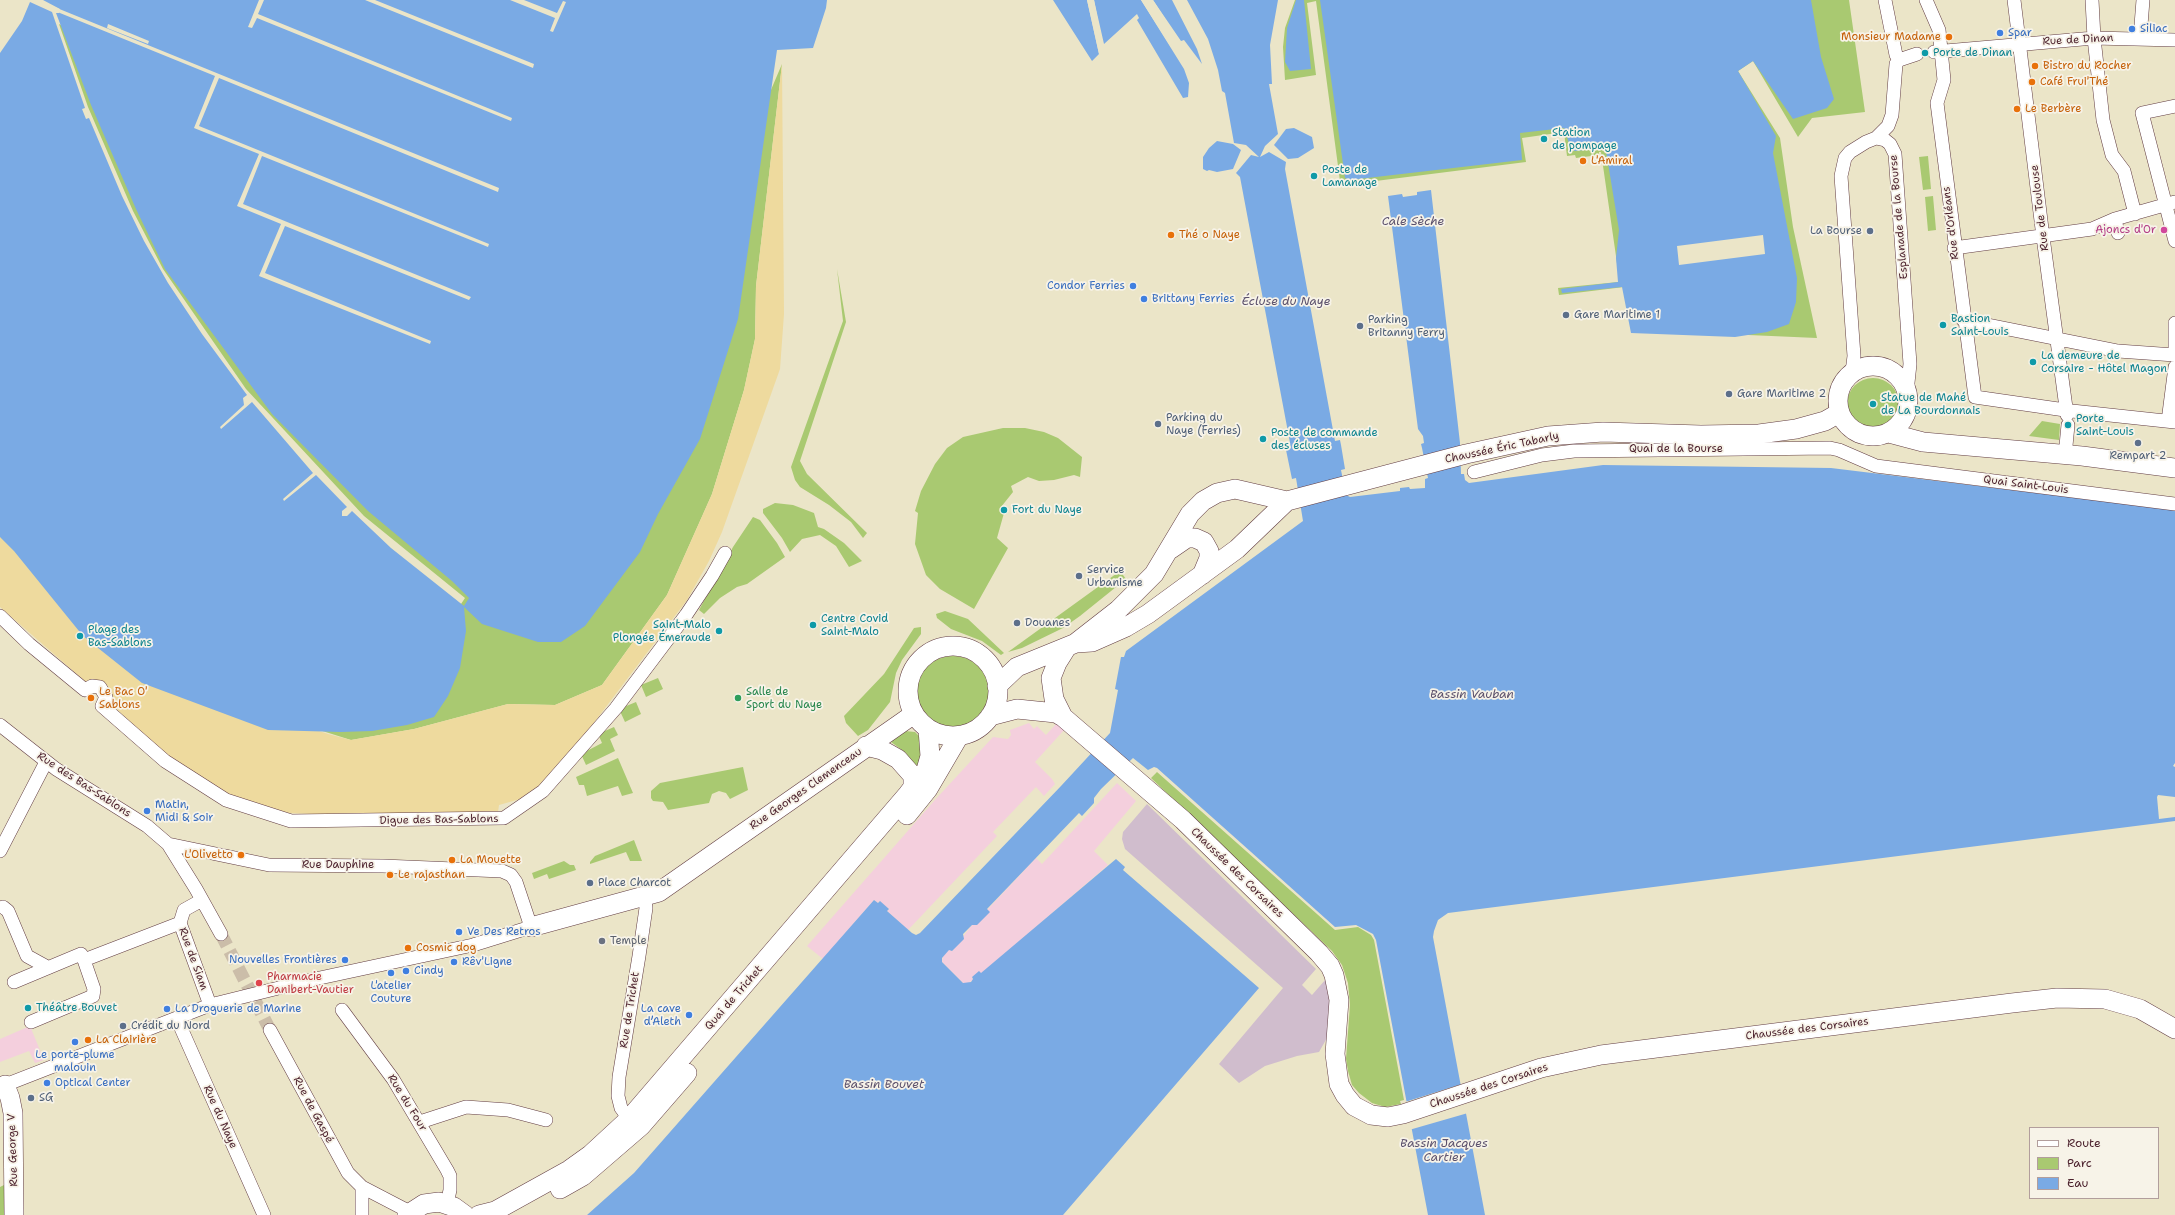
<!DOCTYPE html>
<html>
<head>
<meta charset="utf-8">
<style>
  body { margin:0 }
  #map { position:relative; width:2175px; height:1215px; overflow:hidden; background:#ebe5c8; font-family:"Shantell Sans",sans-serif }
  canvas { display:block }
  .legend { position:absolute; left:2029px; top:1127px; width:130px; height:72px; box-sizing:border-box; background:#f7f3e8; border:1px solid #b29e9c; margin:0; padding:5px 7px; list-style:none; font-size:12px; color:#4a1f2b }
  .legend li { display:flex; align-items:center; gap:8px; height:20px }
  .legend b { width:20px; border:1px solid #b29e9c }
</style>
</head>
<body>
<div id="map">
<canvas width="2175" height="1215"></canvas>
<ul class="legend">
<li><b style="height:5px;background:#fff"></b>Route</li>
<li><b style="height:11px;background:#a9c971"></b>Parc</li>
<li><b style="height:11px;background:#7aaae4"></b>Eau</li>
</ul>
</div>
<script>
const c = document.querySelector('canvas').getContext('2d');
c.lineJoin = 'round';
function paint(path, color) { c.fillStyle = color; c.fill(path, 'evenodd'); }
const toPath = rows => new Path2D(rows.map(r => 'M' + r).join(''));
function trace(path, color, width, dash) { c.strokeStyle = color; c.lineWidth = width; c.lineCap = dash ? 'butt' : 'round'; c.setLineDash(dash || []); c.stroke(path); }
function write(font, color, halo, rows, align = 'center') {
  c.font = font + ' "Shantell Sans",sans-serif'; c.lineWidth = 3.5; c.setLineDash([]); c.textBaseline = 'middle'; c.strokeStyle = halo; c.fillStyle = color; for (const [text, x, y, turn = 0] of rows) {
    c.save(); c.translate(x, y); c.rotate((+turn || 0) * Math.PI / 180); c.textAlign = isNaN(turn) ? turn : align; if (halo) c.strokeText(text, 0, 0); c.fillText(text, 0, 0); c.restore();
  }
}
paint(toPath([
  [1029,723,1034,729,1037,726,1046,735,1057,723,1065,729,1035,762,1052,779,1055,784,1044,796,1036,787,993,832,997,836,908,930,887,911,889,909,879,901,878,903,874,900,823,959,807,946,934,801,993,737,1008,739,1011,735,1010,730],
  [1117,783,1136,801,1094,851,1108,865,981,974,972,977,973,980,968,983,963,983,942,962,943,956,949,949,952,951,972,925,989,912,987,910,1036,858,1042,864],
  [30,1026,44,1060,35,1063,29,1051,0,1062,0,1039]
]), '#f4cfdd');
paint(toPath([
  [1147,804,1316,969,1302,985,1312,995,1326,979,1331,1003,1327,1038,1319,1052,1297,1056,1265,1066,1239,1083,1219,1064,1283,988,1125,849,1122,839,1123,832]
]), '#d0bdcd');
paint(toPath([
  [1295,0,1355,0,1732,65,1753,0,1849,0,1865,112,1812,118,1798,137,1753,61,1738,71,1780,138,1793,227,1817,338,1634,330,1624,287,1559,295,1558,288,1618,282,1619,277,1601,152,1599,152,1599,155,1576,158,1575,155,1567,156,1564,132,1522,138,1526,162,1344,185,1340,181,1316,1,1307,3,1316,75,1285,80,1283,47,1285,28],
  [59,24,101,46,759,118,782,64,756,286,755,339,744,390,712,494,667,595,602,685,555,705,508,704,414,729,351,740,275,716,461,604,465,598,364,516,246,389,163,269,133,211,88,107],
  [1928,156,1931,189,1923,190,1919,157],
  [1933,196,1936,230,1928,231,1925,197],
  [837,269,846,322,800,461,807,474,867,533,863,538,851,522,829,505,800,487,795,480,791,467,843,321],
  '1847 404a26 26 0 1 1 52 0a26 26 0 1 1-52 0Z',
  [2042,421,2060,424,2059,440,2029,436],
  [1003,428,1025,428,1044,432,1058,438,1082,457,1080,477,1074,475,1054,480,1039,481,1028,477,1011,486,1013,492,1001,507,1004,513,997,538,1008,548,974,609,940,589,926,575,915,544,918,513,915,511,921,491,935,464,947,448,963,437],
  [775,503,793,505,814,513,818,527,824,529,844,543,862,561,849,567,836,546,820,535,802,539,790,552,782,538,763,513,763,509],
  [753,517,760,520,777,543,785,557,747,584,737,587,720,598,704,614,699,610,733,547],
  [1120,571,1126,579,1080,616,1063,628,1022,648,1008,652],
  [945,611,968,619,1004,653,1001,655,982,641,951,629,937,618,936,614],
  [921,627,921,634,902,660,896,673,890,702,868,730,858,736,846,723,844,716,884,674,914,628],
  '916 693a37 37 0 1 1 74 0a37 37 0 1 1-74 0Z',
  [658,678,663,689,646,697,641,685],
  [636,702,641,714,625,722,619,709],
  [614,727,618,735,610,739,615,751,586,765,581,754,602,743,598,734],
  [905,731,915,732,919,736,923,749,916,770,906,753,887,739],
  [618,758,633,793,622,796,618,786,587,796,584,785,579,785,576,777],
  [743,767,748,790,730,799,726,793,719,791,712,794,709,803,668,810,663,802,653,801,651,798,651,791,660,783],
  [1157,772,1335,930,1358,927,1371,935,1374,940,1404,1100,1400,1101,1401,1104,1385,1107,1372,1103,1359,1093,1352,1085,1348,1071,1346,1059,1350,1005,1348,983,1342,965,1332,951,1151,778],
  [634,840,642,861,630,861,626,852,590,864,590,862,595,856],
  [564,861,570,865,574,865,576,870,549,879,547,874,534,879,532,873],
  [6,1184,5,1215,0,1215,0,1187]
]), '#a9c971');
paint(toPath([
  [782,64,784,314,780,369,722,532,709,561,687,600,549,782,527,797,499,805,498,812,313,814,289,813,261,807,232,797,169,758,112,705,112,695,108,686,103,683,87,683,0,607,0,503,275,716,328,734,351,740,414,729,508,704,555,705,602,685,667,595,712,494,744,390,755,339,756,286]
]), '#eeda9e');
paint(toPath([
  [43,0,827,0,826,8,813,48,777,50,738,319,700,439,658,514,640,552,585,626,561,642,538,642,482,624,464,607,466,631,460,668,448,696,434,717,407,725,372,731,341,732,268,730,142,683,83,636,14,551,0,537,0,53,22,21,30,2,52,12,85,108,82,109,86,119,89,118,122,196,144,241,168,283,202,334,247,395,243,398,244,405,220,427,221,429,252,402,313,473,283,499,284,501,316,475,347,507,342,511,342,516,347,516,352,511,391,548,464,606,469,598,452,581,368,511,272,414,165,269,136,209,91,105,56,13,59,13,60,9],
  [1053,0,1087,0,1099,54,1092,61],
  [1094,0,1141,0,1184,69,1189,83,1188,97,1183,98,1137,20,1139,18,1137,14,1104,44],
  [1153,0,1172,0,1197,49,1202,64,1184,40,1181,41],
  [1187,0,1278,0,1270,45,1272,84,1269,84,1278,134,1265,146,1260,157,1269,152,1286,162,1285,169,1335,441,1340,440,1341,445,1345,469,1341,470,1346,495,1350,497,1400,491,1400,488,1409,487,1410,489,1425,488,1425,479,1428,478,1422,448,1421,444,1424,443,1423,436,1418,429,1388,196,1402,194,1403,197,1417,195,1417,192,1431,190,1460,443,1461,474,1464,474,1465,480,1469,483,1603,465,1831,468,2175,510,2175,763,2173,766,2175,767,2175,797,2158,795,2157,797,2159,819,2175,817,2175,821,1448,913,1438,920,1434,931,1433,937,1485,1215,1428,1215,1376,940,1373,934,1356,925,1335,927,1157,768,1154,767,1148,770,1133,758,1101,789,1094,798,1094,803,1082,816,1079,813,987,909,990,912,977,925,972,925,963,934,964,939,952,951,949,950,942,958,942,962,963,983,971,982,973,979,972,977,979,971,981,973,1116,859,1125,867,1123,870,1259,988,1063,1215,587,1215,634,1173,874,900,878,903,880,901,889,909,887,911,912,933,916,935,920,933,1061,786,1110,733,1118,690,1115,689,1121,657,1124,657,1126,651,1303,521,1296,478,1292,479,1286,450,1291,448,1240,177,1236,173,1251,155,1259,157,1246,145,1234,143,1225,93,1222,91,1218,70,1208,39],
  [1296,0,1304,0,1311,69,1290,71,1285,62,1287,28],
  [1320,0,1811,0,1821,57,1834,99,1827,108,1793,119,1753,61,1738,71,1776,136,1773,153,1797,278,1796,302,1789,324,1767,332,1735,337,1631,333,1622,287,1562,293,1561,289,1618,282,1616,258,1619,230,1605,145,1593,149,1575,151,1571,149,1564,128,1520,133,1522,160,1350,180,1345,178],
  [1294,128,1312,137,1314,148,1298,158,1288,159,1274,145,1286,129],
  [1217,141,1233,144,1241,150,1233,169,1217,172,1209,170,1207,171,1203,169,1203,157,1209,148]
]), '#7aaae4');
paint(toPath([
  [259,0,264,0,258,14,512,118,511,121,257,18,252,28,248,27],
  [365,0,375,0,534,64,533,68],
  [510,0,524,0,557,13,563,1,566,2,553,32,550,31,555,18],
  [1087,0,1089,0,1100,51,1099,54],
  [1092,0,1094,0,1103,46,1102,45],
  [1141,0,1143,0,1172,46,1171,47],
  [1151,0,1153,0,1180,42,1179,43],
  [52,6,499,188,498,192,219,78,199,126,489,244,488,247,262,156,243,204,471,297,469,300,285,226,265,273,431,341,430,344,259,276,281,224,237,206,259,154,194,128,215,76,55,11,58,10],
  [108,24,149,41,148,44,107,28],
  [1763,235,1765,254,1679,265,1677,246],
  [1462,1084,1468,1113,1409,1130,1405,1102]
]), '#ebe5c8');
trace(toPath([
  [221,934,270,1030]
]), '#cbbda9', 13, [13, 6]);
const street = toPath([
  [1885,0,1896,55,1899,60],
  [1926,0,1939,30,1944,80,1937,103,1975,397,2072,411,2175,422],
  [2014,0,2043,237,2067,415],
  [2092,0,2094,38,2103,120,2112,155,2124,171,2135,214],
  [2140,38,2143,0],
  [1934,52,2094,38,2175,40],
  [2175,106,2142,113,2175,241],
  [1876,138,1888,126,1892,115,1896,64,1899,60,1917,54],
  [2115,219,2118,233],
  [1954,248,2092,229,2115,219,2175,202],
  [1963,320,2118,351,2175,355],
  [2175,323,2175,348],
  [1852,372,1854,356,1841,176,1845,158,1850,152,1866,142,1876,138,1885,140,1890,144,1895,154,1910,364,1907,392],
  [2168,421,2175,367],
  [2065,456,2068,425],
  [1474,472,1542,455,1574,451,1830,448,1839,450,1876,466,2175,504],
  [0,616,29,644,85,690,92,686,100,687,106,697,102,706,165,761,226,800,291,821,504,818,543,791,616,708,686,615,712,576,725,553],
  [0,725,56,769,147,826,168,844,196,889,221,934],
  [0,851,46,762],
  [202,900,184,910,180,923,210,1005],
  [3,907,8,911,27,956,47,967],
  [84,960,180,923],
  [14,982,81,954,84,960,94,989,93,996,31,1022],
  [342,1010,393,1079,447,1170,450,1176,450,1190,447,1204],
  [177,1019,264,1215],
  [270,1030,348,1173,362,1187,410,1212],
  [0,1087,210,1005,315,979,473,945,531,927,516,882,511,875,502,871,383,866,269,865,168,844],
  [629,1119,621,1108,618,1096,619,1077,639,956,646,908,645,897],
  [420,1122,466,1107,508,1110,546,1120],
  [362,1187,362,1215]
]);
const secondary = toPath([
  '1838 401a35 35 0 1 1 70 0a35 35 0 1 1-70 0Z',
  [1889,433,1923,442,2082,456,2175,468],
  [1171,549,1187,538,1195,538,1204,542,1209,551,1209,558,1202,575],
  [1077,642,1118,610,1154,574,1190,514,1203,501,1217,493,1235,489,1287,501],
  '908 691a45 45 0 1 1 90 0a45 45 0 1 1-90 0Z',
  [997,686,1017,667,1076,643,1092,642,1126,627,1148,614,1237,549,1287,501,1466,454,1548,436,1603,432,1701,435,1759,434,1796,429,1825,421,1839,413],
  [990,716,1017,709,1056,713,1063,717,1183,820,1319,953,1330,966,1334,975,1339,1000,1335,1054,1339,1084,1345,1095,1354,1106,1371,1115,1388,1117,1403,1114,1541,1068,1601,1055,2012,1003,2057,998,2105,999,2140,1009,2175,1029],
  [1063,717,1054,699,1051,678,1057,663,1067,647],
  [866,746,882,750,898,759,913,776,913,787],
  [907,815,928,789,959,736],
  [531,927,659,892,914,714],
  [5,1085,10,1098,13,1113,14,1215],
  [560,1189,583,1176,641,1126,687,1073],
  [407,1215,424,1204,439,1202,454,1207,465,1215],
  [479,1215,495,1211,569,1170,590,1155,629,1119,907,795,926,770,930,756,928,729]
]);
trace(street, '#623d43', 14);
trace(secondary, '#623d43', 20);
trace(street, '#fff', 13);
trace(secondary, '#fff', 19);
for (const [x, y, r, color] of [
  [2132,29,4,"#3f7fe0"],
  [2000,33,4,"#3f7fe0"],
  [1949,37,4,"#e8710a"],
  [1925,53,4,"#0f9aa8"],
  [2035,66,4,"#e8710a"],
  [2032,82,4,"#e8710a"],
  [2017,109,4,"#e8710a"],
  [1544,139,4,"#0f9aa8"],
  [1583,161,4,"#e8710a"],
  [1314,176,4,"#0f9aa8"],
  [2164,230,4,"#d1479c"],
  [1870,231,4,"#5c6f8a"],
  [1171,235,4,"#e8710a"],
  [1133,286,4,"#3f7fe0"],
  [1144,299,4,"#3f7fe0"],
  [1566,315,4,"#5c6f8a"],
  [1943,325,4,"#0f9aa8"],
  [1360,326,4,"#5c6f8a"],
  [2033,362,4,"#0f9aa8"],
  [1729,394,4,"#5c6f8a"],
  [1873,404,4,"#0f9aa8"],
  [1158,424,4,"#5c6f8a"],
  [2068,425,4,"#0f9aa8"],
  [1263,439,4,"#0f9aa8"],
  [2138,443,4,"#5c6f8a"],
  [1004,510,4,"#0f9aa8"],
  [1079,576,4,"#5c6f8a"],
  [1017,623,4,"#5c6f8a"],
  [813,625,4,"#0f9aa8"],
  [719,631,4,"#0f9aa8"],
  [80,636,4,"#0f9aa8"],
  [91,698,4,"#e8710a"],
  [738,698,4,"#2e9e5b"],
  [147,811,4,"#3f7fe0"],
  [241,855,4,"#e8710a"],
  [452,860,4,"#e8710a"],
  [390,875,4,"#e8710a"],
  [590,883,4,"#5c6f8a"],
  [459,932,4,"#3f7fe0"],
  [602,941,4,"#6b7280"],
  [408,948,4,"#e8710a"],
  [345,960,4,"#3f7fe0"],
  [454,962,4,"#3f7fe0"],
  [406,971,4,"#3f7fe0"],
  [391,973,4,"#3f7fe0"],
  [259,983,4,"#e0444e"],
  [28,1008,4,"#0f9aa8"],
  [167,1009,4,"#3f7fe0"],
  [689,1015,4,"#3f7fe0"],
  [123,1026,4,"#5c6f8a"],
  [88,1040,4,"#e8710a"],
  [75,1042,4,"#3f7fe0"],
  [47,1083,4,"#3f7fe0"],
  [31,1098,4,"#5c6f8a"]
]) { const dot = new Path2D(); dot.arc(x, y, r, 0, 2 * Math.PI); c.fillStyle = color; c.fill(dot); trace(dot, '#f7f3e8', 1.5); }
write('11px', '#366cbe', '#f7f3e8', [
  ["Siliac",2140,29],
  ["Spar",2008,33],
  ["Condor Ferries",1125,286,"right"],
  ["Brittany Ferries",1152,299],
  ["Matin,",155,805],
  ["Midi & Soir",155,818],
  ["Ve Des Retros",467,932],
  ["Nouvelles Frontières",337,960,"right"],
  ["Rêv'Ligne",462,962],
  ["Cindy",414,971],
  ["L'atelier",391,986,"center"],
  ["Couture",391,999,"center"],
  ["La Droguerie de Marine",175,1009],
  ["La cave",681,1009,"right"],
  ["d’Aleth",681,1022,"right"],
  ["Le porte-plume",75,1055,"center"],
  ["malouin",75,1068,"center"],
  ["Optical Center",55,1083]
], 'left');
write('11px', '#c56008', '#f7f3e8', [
  ["Monsieur Madame",1941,37,"right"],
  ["Bistro du Rocher",2043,66],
  ["Café Frui'Thé",2040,82],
  ["Le Berbère",2025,109],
  ["L'Amiral",1591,161],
  ["Thé o Naye",1179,235],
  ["Le Bac O'",99,692],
  ["Sablons",99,705],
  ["L'Olivetto",233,855,"right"],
  ["La Mouette",460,860],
  ["Le rajasthan",398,875],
  ["Cosmic dog",416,948],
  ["La Clairière",96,1040]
], 'left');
write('11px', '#4a1f2b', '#f7f3e8', [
  ["Rue de Dinan",2078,40,-3],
  ["Rue de Toulouse",2040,208,-97],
  ["Esplanade de la Bourse",1899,217,-95],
  ["Rue d'Orléans",1951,223,-97],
  ["Chaussée Éric Tabarly",1502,448,-12],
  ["Quai de la Bourse",1676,449],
  ["Quai Saint-Louis",2026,485,7],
  ["Rue des Bas-Sablons",84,785,33],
  ["Rue Georges Clemenceau",806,789,-35],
  ["Digue des Bas-Sablons",439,820,-1],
  ["Rue Dauphine",338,865],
  ["Chaussée des Corsaires",1237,873,44],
  ["Rue de Siam",193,959,70],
  ["Quai de Trichet",734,998,-49],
  ["Rue de Trichet",630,1010,-81],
  ["Chaussée des Corsaires",1807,1029,-7],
  ["Chaussée des Corsaires",1489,1086,-18],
  ["Rue du Four",407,1103,58],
  ["Rue de Gaspé",313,1110,62],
  ["Rue du Naye",220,1117,66],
  ["Rue George V",13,1150,-92]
]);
write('11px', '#0d838f', '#f7f3e8', [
  ["Porte de Dinan",1933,53],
  ["Station",1552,133],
  ["de pompage",1552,146],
  ["Poste de",1322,170],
  ["Lamanage",1322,183],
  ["Bastion",1951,319],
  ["Saint-Louis",1951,332],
  ["La demeure de",2041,356],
  ["Corsaire - Hôtel Magon",2041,369],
  ["Statue de Mahé",1881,398],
  ["de La Bourdonnais",1881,411],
  ["Porte",2076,419],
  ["Saint-Louis",2076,432],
  ["Poste de commande",1271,433],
  ["des écluses",1271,446],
  ["Fort du Naye",1012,510],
  ["Centre Covid",821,619],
  ["Saint-Malo",821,632],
  ["Saint-Malo",711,625,"right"],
  ["Plongée Émeraude",711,638,"right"],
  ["Plage des",88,630],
  ["Bas-Sablons",88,643],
  ["Théâtre Bouvet",36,1008]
], 'left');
write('11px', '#b23c85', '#f7f3e8', [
  ["Ajoncs d'Or",2156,230]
], 'right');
write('11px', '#4e5e75', '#f7f3e8', [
  ["La Bourse",1862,231,"right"],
  ["Gare Maritime 1",1574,315],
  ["Parking",1368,320],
  ["Britanny Ferry",1368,333],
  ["Gare Maritime 2",1737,394],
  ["Parking du",1166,418],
  ["Naye (Ferries)",1166,431],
  ["Rempart 2",2138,456,"center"],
  ["Service",1087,570],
  ["Urbanisme",1087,583],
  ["Douanes",1025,623],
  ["Place Charcot",598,883],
  ["Crédit du Nord",131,1026],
  ["SG",39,1098]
], 'left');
write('11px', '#27864d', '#f7f3e8', [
  ["Salle de",746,692],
  ["Sport du Naye",746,705]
], 'left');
write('11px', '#5b616d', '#f7f3e8', [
  ["Temple",610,941]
], 'left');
write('11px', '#be3a42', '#f7f3e8', [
  ["Pharmacie",267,977],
  ["Danibert-Vautier",267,990]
], 'left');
write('italic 12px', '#5b506c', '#f7f3e8', [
  ["Cale Sèche",1413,222],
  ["Écluse du Naye",1286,302],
  ["Bassin Vauban",1472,695],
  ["Bassin Bouvet",884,1085],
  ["Bassin Jacques",1444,1144],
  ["Cartier",1444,1158]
]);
</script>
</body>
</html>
